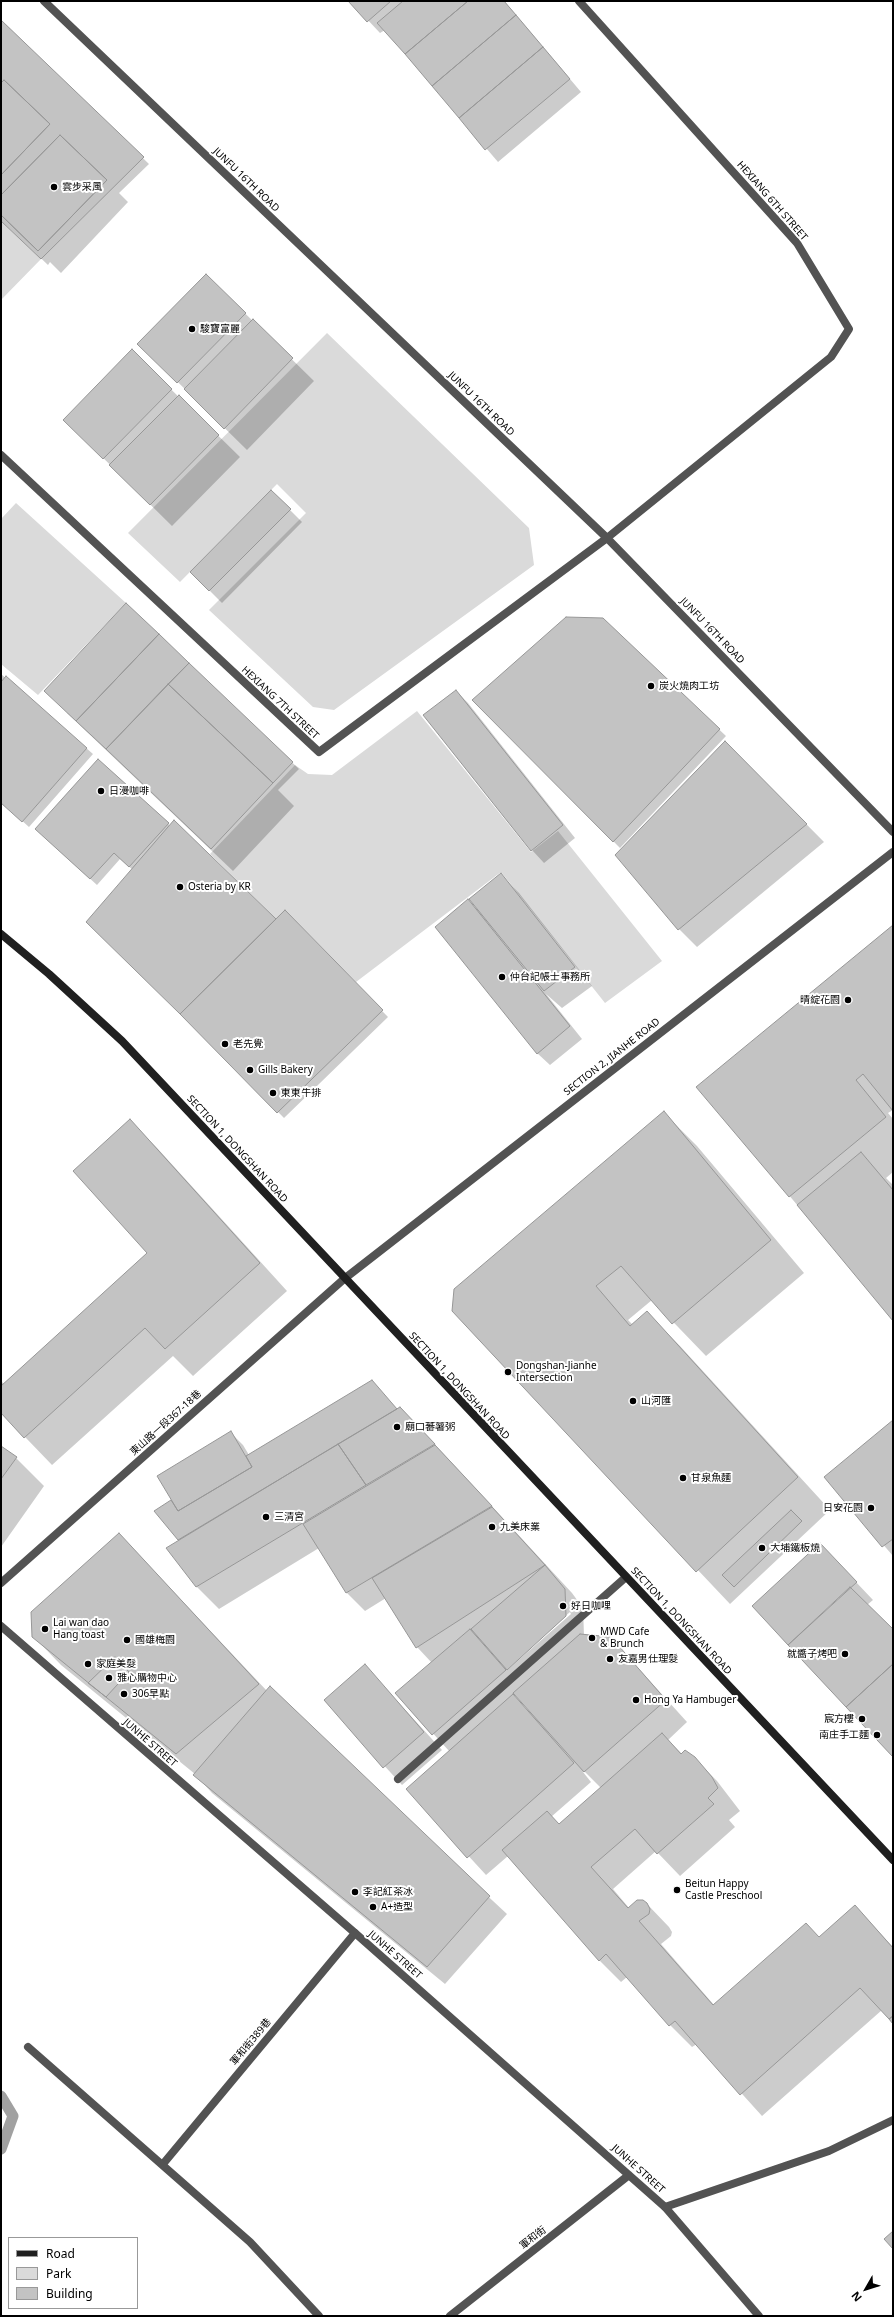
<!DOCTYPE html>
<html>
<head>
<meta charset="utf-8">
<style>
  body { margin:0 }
  #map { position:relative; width:894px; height:2317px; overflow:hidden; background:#fff; font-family:"Noto Sans",sans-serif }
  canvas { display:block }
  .frame { position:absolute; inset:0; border:2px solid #000; pointer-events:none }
  .legend { position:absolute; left:8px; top:2237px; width:130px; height:72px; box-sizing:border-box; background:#fff; border:1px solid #999; margin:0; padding:5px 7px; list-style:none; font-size:12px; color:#000 }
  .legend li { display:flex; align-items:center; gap:8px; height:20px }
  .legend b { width:20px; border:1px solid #999 }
  .north { position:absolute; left:846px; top:2269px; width:40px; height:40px; -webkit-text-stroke:3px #fff; paint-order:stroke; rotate:231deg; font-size:11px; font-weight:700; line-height:16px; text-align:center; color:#000 }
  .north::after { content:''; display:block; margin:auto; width:14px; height:18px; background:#000; clip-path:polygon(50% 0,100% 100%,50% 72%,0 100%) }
</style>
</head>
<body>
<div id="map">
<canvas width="894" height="2317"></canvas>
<div class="frame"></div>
<ul class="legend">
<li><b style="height:5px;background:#202020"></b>Road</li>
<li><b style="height:11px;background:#dadada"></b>Park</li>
<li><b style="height:11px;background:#c3c3c3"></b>Building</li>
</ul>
<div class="north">N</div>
</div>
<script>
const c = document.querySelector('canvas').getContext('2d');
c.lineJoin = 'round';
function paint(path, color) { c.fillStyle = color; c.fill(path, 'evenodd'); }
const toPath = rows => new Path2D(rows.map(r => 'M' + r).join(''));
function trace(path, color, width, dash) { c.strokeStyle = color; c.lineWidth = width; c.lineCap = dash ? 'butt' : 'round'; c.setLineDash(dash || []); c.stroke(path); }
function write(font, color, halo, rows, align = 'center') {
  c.font = font + ' "Noto Sans","Noto Sans TC",sans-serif'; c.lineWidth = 4; c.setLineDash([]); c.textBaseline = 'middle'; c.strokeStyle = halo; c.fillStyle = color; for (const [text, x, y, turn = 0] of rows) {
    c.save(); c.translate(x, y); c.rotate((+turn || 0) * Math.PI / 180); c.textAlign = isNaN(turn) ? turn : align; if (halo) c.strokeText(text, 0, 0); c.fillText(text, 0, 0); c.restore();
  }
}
paint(toPath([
  [1,221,41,259,1,300],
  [327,333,529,528,534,565,334,710,313,707,209,610,306,513,277,484,180,582,128,533],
  [16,503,126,603,38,695,1,664,1,519],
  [417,711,531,852,558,831,662,961,605,1003,501,872,356,982,285,910,276,919,210,854,295,765,308,774,332,775]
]), '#dadada');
paint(toPath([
  [350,1,504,1,581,92,498,162,385,30,380,33],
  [1,21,149,164,119,193,128,202,61,273,50,262,48,265,1,220],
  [206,275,314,381,247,450,139,344],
  [132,351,240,457,172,526,87,442],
  [271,491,302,522,222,603,191,572],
  [602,619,726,736,620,848,473,700],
  [189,664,299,769,278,790,294,806,233,871,67,713,166,688],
  [1,674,93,754,29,827,1,802],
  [456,691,468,703,575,838,544,863,532,850],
  [725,742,824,842,697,947,679,929,617,855],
  [98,761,276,921,285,912,388,1017,284,1118,192,1025,133,870,120,859,97,885,42,835],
  [501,875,519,893,592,986,562,1008,546,994,582,1039,550,1065,537,1053,468,901,479,911],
  [893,926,893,1110,888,1113,893,1119,893,1172,886,1178,893,1185,893,1319,698,1087],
  [664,1113,697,1146,804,1273,706,1356,652,1300,628,1320,633,1325,647,1313,680,1346,830,1510,730,1604,453,1311],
  [130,1121,158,1149,287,1291,193,1376,173,1356,52,1465,1,1412,1,1381,4,1384,149,1253],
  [398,1410,407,1415,453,1464,572,1593,583,1608,584,1635,611,1638,687,1722,668,1740,682,1754,694,1758,717,1781,740,1811,729,1820,735,1827,680,1876,656,1851,613,1889,629,1908,647,1904,669,1927,672,1932,671,1936,661,1944,714,2005,819,1938,855,1906,893,1947,893,2022,882,2010,762,2116,697,2044,692,2047,670,2025,627,1977,621,1982,599,1960,508,1856,486,1875,407,1789,450,1752,396,1693,432,1663,417,1647,386,1598,365,1611,347,1593,319,1548,219,1609,196,1586,178,1539,171,1502,175,1506,231,1433,243,1445,249,1455],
  [570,1612,571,1614,507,1670,506,1669],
  [516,1695,532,1713,531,1714,514,1697],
  [584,1771,601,1788,559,1825,551,1817,591,1782,583,1772],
  [893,1421,893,1556,826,1478],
  [1,1447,16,1458,44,1486,1,1547],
  [119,1534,267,1691,507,1914,445,1984,212,1793,195,1774,61,1665,33,1636],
  [820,1544,873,1600,867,1605,893,1630,893,1756],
  [365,1666,442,1750,402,1785,325,1701]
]), '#0003');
trace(toPath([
  [1,2096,13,2116,1,2149]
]), '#a1a1a1', 11);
const building = toPath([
  [348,1,391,1,367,22,348,1],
  [403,1,468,1,405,54,377,23,403,1],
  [468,1,504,1,516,15,432,86,405,54,468,1],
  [516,15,543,47,459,118,432,86,516,15],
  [1,20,144,157,41,259,1,221,1,215,38,251,107,180,60,135,1,195,1,175,50,124,4,80,1,83,1,20],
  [543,47,570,79,485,150,459,118,543,47],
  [4,80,50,124,1,175,1,83,4,80],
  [60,135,107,180,38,251,1,215,1,195,60,135],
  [206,274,246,313,177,383,137,344,206,274],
  [253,319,293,358,224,429,184,389,253,319],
  [132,349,172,389,103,459,63,420,132,349],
  [179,395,219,435,150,505,109,465,179,395],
  [271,490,291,509,209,591,190,572,271,490],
  [126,603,159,634,76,721,44,691,126,603],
  [566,617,603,618,720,729,613,842,472,700,566,617],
  [159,634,189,663,106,749,76,721,159,634],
  [189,663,293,762,273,783,168,684,189,663],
  [6,676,87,748,22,822,1,803,1,682,6,676],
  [168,684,273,783,211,849,106,749,168,684],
  [456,690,563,825,531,851,423,715,456,690],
  [725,741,807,824,678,930,615,855,725,741],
  [98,759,169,823,129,867,114,853,90,879,35,829,98,759],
  [174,820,276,919,180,1014,86,922,174,820],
  [501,873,575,967,544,991,469,899,501,873],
  [468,899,570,1026,537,1054,435,927,468,899],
  [285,910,383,1010,277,1113,180,1014,285,910],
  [893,925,893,1111,863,1074,856,1080,886,1117,789,1197,696,1087,893,925],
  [664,1111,771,1240,672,1324,621,1266,596,1286,630,1326,647,1311,798,1477,696,1572,452,1311,454,1289,664,1111],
  [130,1119,260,1263,165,1349,145,1328,24,1438,1,1413,1,1386,147,1253,73,1171,130,1119],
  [861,1152,893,1190,893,1321,797,1205,861,1152],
  [372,1380,397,1409,178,1540,154,1511,171,1500,178,1511,252,1467,246,1456,372,1380],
  [400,1407,435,1444,366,1485,338,1444,400,1407],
  [893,1420,893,1539,882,1547,824,1477,893,1420],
  [231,1431,252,1467,178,1511,157,1476,231,1431],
  [338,1444,366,1485,196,1587,166,1548,338,1444],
  [435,1445,492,1506,346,1593,303,1524,435,1445],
  [1,1446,17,1457,1,1479,1,1446],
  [492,1507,545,1565,416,1648,372,1578,492,1507],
  [791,1510,802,1521,734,1587,722,1575,791,1510],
  [119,1533,259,1684,176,1754,32,1637,31,1612,119,1533],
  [820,1543,857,1582,788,1645,752,1606,820,1543],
  [545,1565,565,1589,566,1616,507,1670,471,1629,545,1565],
  [850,1587,893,1629,893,1664,846,1707,788,1645,850,1587],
  [470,1629,506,1670,432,1735,395,1693,470,1629],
  [580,1634,611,1637,666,1700,584,1772,513,1693,580,1634],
  [115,1657,129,1672,106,1697,88,1683,115,1657],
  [365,1664,424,1732,383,1768,324,1700,365,1664],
  [893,1664,893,1757,846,1707,893,1664],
  [270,1686,490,1896,427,1967,193,1775,270,1686],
  [513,1694,574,1763,467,1858,406,1789,513,1694],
  [662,1733,681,1754,685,1750,695,1757,712,1777,718,1788,708,1798,714,1804,657,1854,635,1829,591,1867,628,1908,637,1900,643,1900,647,1903,650,1909,649,1914,639,1921,713,2005,806,1923,819,1937,855,1905,893,1948,893,2016,889,2019,860,1988,740,2095,675,2021,669,2026,606,1954,599,1961,502,1850,547,1811,559,1824,662,1733],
  [893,2016,893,2024,889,2019,893,2016],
  [893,2231,893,2249,884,2239,893,2231]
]);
paint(building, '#c3c3c3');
trace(building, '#979797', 1);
trace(toPath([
  [398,1779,626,1577],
  [163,2164,355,1933],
  [665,2207,829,2151,893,2120]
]), '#535353', 8);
trace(toPath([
  [44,1,607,538,893,832],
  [1,455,319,752,607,538,831,357,849,329,797,243,579,1],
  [1,1583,344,1279],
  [1,1626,355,1933,665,2207,759,2316],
  [28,2047,250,2242,319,2316],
  [450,2316,629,2175]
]), '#535353', 8);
trace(toPath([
  [344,1279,893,852]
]), '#535353', 8);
trace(toPath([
  [1,934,49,974,122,1041,893,1860]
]), '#202020', 8);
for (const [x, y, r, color] of [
  [54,187,4,"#000"],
  [192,329,4,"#000"],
  [651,686,4,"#000"],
  [101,791,4,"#000"],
  [180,887,4,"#000"],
  [502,977,4,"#000"],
  [848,1000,4,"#000"],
  [225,1044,4,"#000"],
  [250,1070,4,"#000"],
  [273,1093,4,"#000"],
  [508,1372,4,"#000"],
  [633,1401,4,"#000"],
  [397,1427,4,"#000"],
  [683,1478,4,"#000"],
  [871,1508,4,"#000"],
  [266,1517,4,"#000"],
  [492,1527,4,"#000"],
  [762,1548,4,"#000"],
  [563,1606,4,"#000"],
  [45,1629,4,"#000"],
  [592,1638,4,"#000"],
  [127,1640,4,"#000"],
  [845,1654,4,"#000"],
  [610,1659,4,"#000"],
  [88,1664,4,"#000"],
  [109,1678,4,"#000"],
  [124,1694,4,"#000"],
  [636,1700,4,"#000"],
  [862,1719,4,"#000"],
  [877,1735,4,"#000"],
  [677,1890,4,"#000"],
  [355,1892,4,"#000"],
  [373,1907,4,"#000"]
]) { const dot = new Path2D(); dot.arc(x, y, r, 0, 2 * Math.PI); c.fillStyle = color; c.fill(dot); trace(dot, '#fff', 1.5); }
write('10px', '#000', '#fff', [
  ["JUNFU 16TH ROAD",246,180,44],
  ["HEXIANG 6TH STREET",772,201,49],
  ["JUNFU 16TH ROAD",481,404,44],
  ["JUNFU 16TH ROAD",712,631,46],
  ["HEXIANG 7TH STREET",280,703,43],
  ["SECTION 2, JIANHE ROAD",612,1057,-38],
  ["SECTION 1, DONGSHAN ROAD",237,1149,47],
  ["SECTION 1, DONGSHAN ROAD",459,1386,47],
  ["東山路一段367-18巷",166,1423,-42],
  ["SECTION 1, DONGSHAN ROAD",681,1621,47],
  ["JUNHE STREET",150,1743,41],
  ["JUNHE STREET",395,1955,41],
  ["軍和街389巷",251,2042,-50],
  ["JUNHE STREET",638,2169,42],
  ["軍和街",533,2238,-38]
]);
write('10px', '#000', '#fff', [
  ["雲步采風",62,187],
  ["駿寶富麗",200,329],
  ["炭火燒肉工坊",659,686],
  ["日漫咖啡",109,791],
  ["Osteria by KR",188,887],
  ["仲台記帳士事務所",510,977],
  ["晴綻花園",840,1000,"right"],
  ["老先覺",233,1044],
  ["Gills Bakery",258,1070],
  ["東東牛排",281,1093],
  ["Dongshan-Jianhe",516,1366],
  ["Intersection",516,1378],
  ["山河匯",641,1401],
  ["廟口蕃薯粥",405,1427],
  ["甘泉魚麵",691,1478],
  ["日安花園",863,1508,"right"],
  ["三清宮",274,1517],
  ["九美床業",500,1527],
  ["大埔鐵板燒",770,1548],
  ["好日咖哩",571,1606],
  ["Lai wan dao",53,1623],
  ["Hang toast",53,1635],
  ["MWD Cafe",600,1632],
  ["& Brunch",600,1644],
  ["國雄梅園",135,1640],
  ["就醬子烤吧",837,1654,"right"],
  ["友嘉男仕理髮",618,1659],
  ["家庭美髮",96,1664],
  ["雅心購物中心",117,1678],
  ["306早點",132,1694],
  ["Hong Ya Hambuger",644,1700],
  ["宸方樓",854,1719,"right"],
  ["南庄手工麵",869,1735,"right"],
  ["Beitun Happy",685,1884],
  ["Castle Preschool",685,1896],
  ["李記紅茶冰",363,1892],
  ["A+造型",381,1907]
], 'left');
</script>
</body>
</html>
